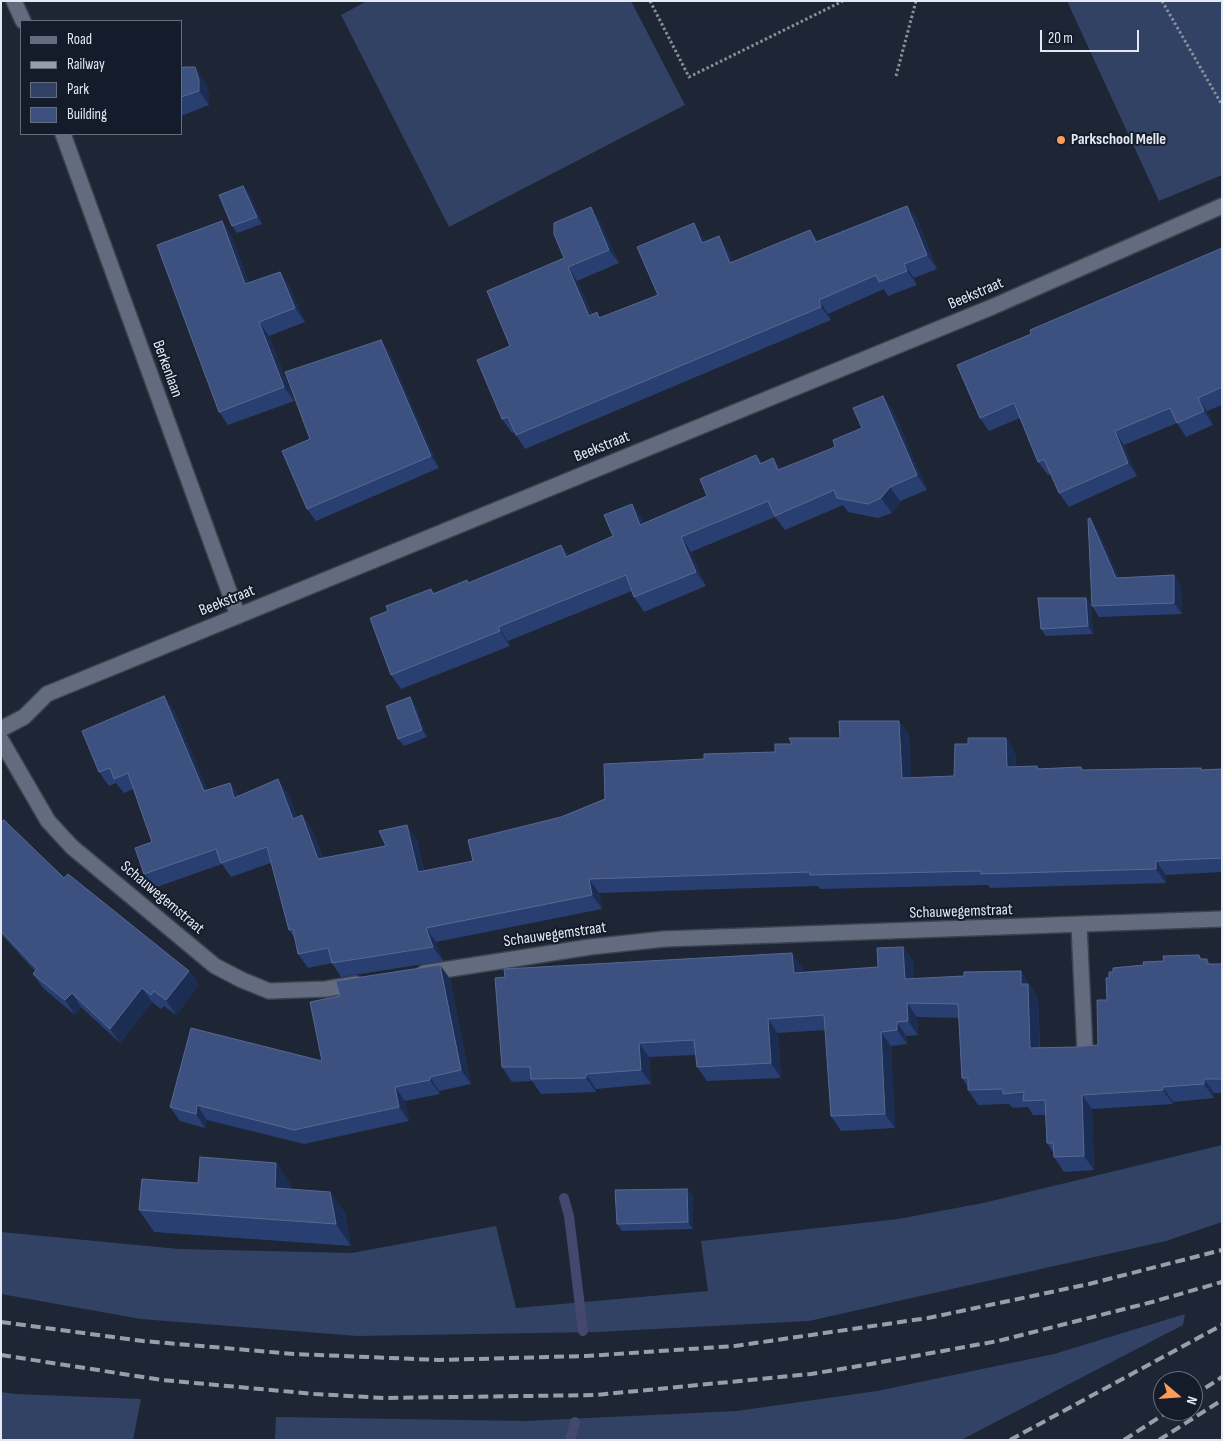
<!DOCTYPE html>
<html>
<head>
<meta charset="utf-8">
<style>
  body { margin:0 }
  #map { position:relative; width:1223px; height:1441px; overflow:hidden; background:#1e2534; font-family:"Sofia Sans Condensed",sans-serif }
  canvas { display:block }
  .frame { position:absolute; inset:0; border:2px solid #e3e9f3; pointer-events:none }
  .legend { position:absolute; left:20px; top:20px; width:162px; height:115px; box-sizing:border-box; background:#141b2a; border:1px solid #676d7a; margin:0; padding:6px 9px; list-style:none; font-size:15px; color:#e3e9f3 }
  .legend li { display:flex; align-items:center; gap:10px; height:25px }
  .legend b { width:25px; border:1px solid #676d7a }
  .north { position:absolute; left:1153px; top:1371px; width:50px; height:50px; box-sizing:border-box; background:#141b2a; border:1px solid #676d7a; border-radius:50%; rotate:108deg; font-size:14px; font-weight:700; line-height:20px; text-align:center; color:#e3e9f3 }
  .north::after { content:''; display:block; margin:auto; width:18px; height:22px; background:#fd9c56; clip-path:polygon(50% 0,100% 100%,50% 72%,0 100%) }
  .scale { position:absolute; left:1040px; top:30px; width:99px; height:22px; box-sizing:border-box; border:2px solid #e3e9f3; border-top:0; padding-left:6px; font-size:15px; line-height:18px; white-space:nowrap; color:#e3e9f3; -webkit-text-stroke:4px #141b2a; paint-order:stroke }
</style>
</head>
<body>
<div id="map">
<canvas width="1223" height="1441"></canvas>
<div class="frame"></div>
<ul class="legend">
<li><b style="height:6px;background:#636c7e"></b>Road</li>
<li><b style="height:6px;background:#989fab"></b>Railway</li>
<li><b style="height:14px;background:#324264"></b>Park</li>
<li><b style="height:14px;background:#3d5180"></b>Building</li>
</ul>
<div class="north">N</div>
<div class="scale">20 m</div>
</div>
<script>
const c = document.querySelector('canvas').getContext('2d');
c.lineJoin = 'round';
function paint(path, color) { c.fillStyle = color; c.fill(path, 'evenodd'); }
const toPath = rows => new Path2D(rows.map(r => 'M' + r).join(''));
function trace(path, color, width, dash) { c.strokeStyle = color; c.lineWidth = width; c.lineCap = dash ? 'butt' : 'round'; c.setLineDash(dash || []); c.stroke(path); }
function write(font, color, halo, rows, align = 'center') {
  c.font = font + ' "Sofia Sans Condensed",sans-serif'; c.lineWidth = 4; c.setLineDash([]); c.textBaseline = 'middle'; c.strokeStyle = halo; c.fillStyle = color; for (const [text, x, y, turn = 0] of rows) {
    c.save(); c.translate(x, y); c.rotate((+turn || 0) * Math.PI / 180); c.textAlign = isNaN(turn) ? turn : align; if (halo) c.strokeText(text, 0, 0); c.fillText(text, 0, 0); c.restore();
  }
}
paint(toPath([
  [367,1,631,1,685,105,449,227,341,15],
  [1067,1,1222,1,1222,175,1159,201],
  [1222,1145,1222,1222,1166,1241,809,1321,597,1332,357,1336,141,1319,1,1294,1,1232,179,1249,352,1253,496,1226,516,1308,708,1291,701,1241,898,1219,983,1203],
  [1185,1314,1183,1325,961,1440,275,1440,276,1417,525,1421,737,1411,877,1391,1054,1354],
  [1,1392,15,1394,141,1399,133,1440,1,1440]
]), '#324264');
trace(toPath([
  [564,1198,569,1216,583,1331],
  [570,1440,575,1422]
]), '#44486f', 10);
const lane = toPath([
  [1079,925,1085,1052]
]);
const street = toPath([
  [14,1,23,21],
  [63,134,238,616],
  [1,729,24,717,47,694,992,307,1222,206],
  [1,740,48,821,72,847,215,966,242,980,269,991,326,989,356,984],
  [424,973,590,947,664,939,1222,919]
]);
trace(lane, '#3d4350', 18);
trace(street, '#3d4350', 18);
trace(toPath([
  [650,1,689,77,843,1],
  [1162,1,1222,105],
  [896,76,916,1]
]), '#888e9b', 3, [2.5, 2.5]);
trace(lane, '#636c7e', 15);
trace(street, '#636c7e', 15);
trace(toPath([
  [1,1322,143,1341,294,1354,439,1360,586,1356,735,1346,928,1318,1089,1284,1222,1250],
  [1,1355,162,1380,315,1394,384,1398,596,1395,811,1374,865,1365,998,1341,1152,1302,1222,1282],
  [1193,1396,1222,1377],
  [1010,1440,1222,1325],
  [1124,1440,1169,1411],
  [1159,1440,1222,1400]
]), '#989fab', 4, [10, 5]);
paint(toPath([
  [181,68,205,82,209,94,209,105,181,116],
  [243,186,249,193,262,224,237,233,232,226],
  [907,206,917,219,937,269,914,278,917,285,888,296,884,289,828,314,831,320,525,449,514,432,512,433,502,419,510,346,600,221,619,263,577,281,592,314,601,317,658,295,694,223,703,237,706,242,719,236,728,250,733,262,818,241],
  [222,221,231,235,249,283,280,272,289,285,305,322,269,336,294,401,228,425,219,412],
  [1222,248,1222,405,1207,411,1213,425,1186,437,1177,423,1124,445,1137,476,1069,507,1059,493,1051,474,1048,475,1038,462,1020,418,989,431,980,418,1031,334],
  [381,340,389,352,439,468,316,521,307,509,310,439],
  [893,410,927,490,900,501,892,513,878,518,848,512,843,505,785,530,775,517,691,552,706,586,644,612,634,597,632,591,508,641,510,646,401,689,391,675,431,589,434,593,469,583,561,545,569,555,613,536,642,518,644,523,707,496,756,455,762,463,773,458,781,469,835,447,862,428],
  [1097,529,1119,578,1174,575,1181,586,1182,614,1099,617,1092,606],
  [1086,598,1091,605,1093,634,1046,636,1041,629],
  [415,705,427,737,404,746,398,739],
  [174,710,207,790,230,783,239,796,288,793,297,817,302,815,312,829,323,858,417,839,424,871,473,861,561,817,704,759,775,752,792,744,840,738,899,721,909,735,911,778,954,776,968,744,1006,738,1015,752,1016,767,1037,766,1039,769,1081,767,1084,770,1201,768,1203,770,1222,769,1222,872,1166,875,1166,883,990,888,988,885,820,889,818,886,599,893,602,909,436,942,443,961,341,977,332,963,308,968,298,954,295,939,289,930,271,863,231,877,222,864,154,888,144,874,152,842,133,789,124,793,116,783,109,786,99,772],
  [1,822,64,878,189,971,199,985,176,1015,164,1006,161,1009,152,1002,120,1043,81,1007,75,1015,43,988,33,974,35,971,1,934],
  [903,947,913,961,914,979,964,976,1021,971,1038,998,1040,1048,1076,1047,1098,1045,1107,1000,1109,978,1113,972,1164,961,1199,955,1202,959,1207,959,1210,964,1222,964,1222,1093,1214,1093,1214,1098,1173,1102,1173,1104,1092,1109,1094,1170,1064,1172,1054,1157,1053,1152,1047,1143,1046,1115,1033,1115,1028,1107,1013,1108,1009,1104,978,1105,968,1090,968,1087,962,1078,959,1018,917,1017,918,1035,906,1036,907,1044,891,1046,895,1128,841,1131,831,1116,825,1030,778,1033,781,1078,707,1081,697,1067,696,1055,649,1057,651,1084,596,1089,596,1092,541,1094,532,1081,512,1082,502,1067,802,967,803,972,878,967],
  [440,965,450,979,471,1084,439,1091,440,1094,405,1101,409,1121,304,1144,207,1120,205,1128,180,1121,170,1107,322,1061,340,996],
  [276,1163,291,1184,291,1190,330,1192,345,1213,351,1246,154,1232,139,1210,198,1183],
  [687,1189,693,1196,693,1229,622,1231,617,1224]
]), '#293f72');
paint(toPath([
  [195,67,205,82,209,94,209,105,199,91],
  [243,186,249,193,262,224,257,217],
  [907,206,917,219,937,269,927,255],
  [591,207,600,221,619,263,609,250],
  [222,221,231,235,255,298,245,284],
  [694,223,703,237,712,256,702,243],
  [810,230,820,243,816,242],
  [719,236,728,250,739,277,730,263],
  [904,264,914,278,917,285,907,271],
  [568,267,577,281,598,329,589,316],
  [280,272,289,285,305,322,295,308],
  [819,300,828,314,831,320,821,307],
  [259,322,269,336,294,401,284,387],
  [381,340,389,352,439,468,431,456],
  [883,396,893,410,927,490,917,475],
  [1198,398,1207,411,1213,425,1204,411],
  [1115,431,1124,445,1137,476,1128,463],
  [773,458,783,473,778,470],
  [890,487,900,501,892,513,881,498],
  [632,504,642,518,651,539,640,525],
  [1090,518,1097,529,1124,589,1116,578],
  [681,537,691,552,706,586,696,572],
  [561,545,572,559,566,557],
  [1174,575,1181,586,1182,614,1174,603],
  [1086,598,1091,605,1093,634,1088,626],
  [498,627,508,641,510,646,500,631],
  [164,696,174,710,213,805,204,791],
  [410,697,415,705,427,737,422,730],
  [899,721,909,735,912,792,902,778],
  [1006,738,1015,752,1017,781,1007,767],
  [278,779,288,793,303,832,293,819],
  [230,783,239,797,234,798],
  [302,815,312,829,328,873,318,859],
  [407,825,417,839,427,886,418,872],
  [1156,861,1166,875,1166,883,1156,869],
  [589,879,599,893,602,909,592,895],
  [426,928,436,942,443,961,433,947],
  [903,947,913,961,915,994,905,979],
  [792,953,802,967,804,987,794,973],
  [440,965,450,979,471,1084,461,1070],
  [189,971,199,985,176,1015,166,1000],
  [1021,971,1038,998,1040,1063,1030,1048,1021,984],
  [142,988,152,1002,120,1043,110,1029],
  [72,993,81,1007,75,1015,65,1000],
  [907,1003,917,1017,918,1035,908,1021],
  [768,1019,778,1033,781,1078,771,1063],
  [897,1022,906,1036,907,1044,897,1030],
  [881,1032,891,1046,895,1128,885,1114],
  [639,1043,649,1057,651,1084,641,1070],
  [586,1074,596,1089,596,1092,586,1078],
  [430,1077,439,1091,440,1094,430,1080],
  [1204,1079,1214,1093,1214,1098,1204,1084],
  [395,1087,405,1101,409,1121,399,1107],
  [1163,1087,1173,1102,1173,1104,1163,1090],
  [1082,1095,1092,1109,1094,1170,1084,1156],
  [197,1105,207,1120,205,1128,196,1114],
  [276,1163,291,1184,289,1210,275,1188],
  [687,1189,693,1196,693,1229,688,1222],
  [330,1192,345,1213,351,1246,336,1224]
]), '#1c2d53');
const building = toPath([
  [184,67,195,67,199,80,199,91,181,97,181,68,184,67],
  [243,186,257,217,232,226,219,195,243,186],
  [907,206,927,255,904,264,907,271,879,282,876,275,819,300,821,307,516,435,508,417,502,419,477,360,510,346,487,291,564,258,554,234,554,223,591,207,609,250,568,267,589,316,597,312,599,318,658,295,637,247,694,223,702,243,719,236,730,263,810,230,816,242,907,206],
  [222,221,245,284,280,272,295,308,259,322,284,387,219,412,157,245,222,221],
  [1222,248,1222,387,1198,398,1204,411,1177,423,1170,408,1115,431,1128,463,1059,493,1044,459,1038,462,1014,403,980,418,957,365,1031,334,1030,330,1222,248],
  [381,340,431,456,307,509,282,451,310,439,285,372,381,340],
  [883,396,917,475,890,487,881,498,868,504,837,498,834,490,775,516,768,501,681,537,696,572,634,597,626,575,498,627,500,631,391,675,370,618,388,611,386,606,431,589,433,594,467,580,468,583,561,545,566,557,613,536,604,515,632,504,640,525,707,496,700,479,756,455,760,464,773,458,778,470,835,447,833,440,862,428,853,408,883,396],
  [1090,518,1116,578,1174,575,1174,603,1092,606,1088,519,1090,518],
  [1038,598,1086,598,1088,626,1041,629,1038,598],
  [164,696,204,791,230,783,234,798,278,779,293,819,302,815,318,859,386,846,379,831,407,825,418,872,473,861,468,840,561,817,605,799,604,764,704,759,704,754,775,752,775,744,792,744,789,738,840,738,839,721,899,721,902,778,954,776,955,744,968,744,968,738,1006,738,1007,767,1037,766,1037,769,1081,767,1081,770,1201,768,1201,770,1222,769,1222,858,1156,861,1156,869,981,874,981,871,810,875,810,872,589,879,592,895,426,928,433,947,332,963,328,948,298,954,293,929,289,930,267,847,221,863,216,849,144,874,135,848,152,842,128,773,114,779,110,768,99,772,82,731,164,696],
  [410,697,422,730,398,739,386,706,410,697],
  [4,820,64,878,68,874,189,971,166,1000,154,991,151,995,142,988,110,1029,72,993,65,1000,33,974,37,969,1,931,1,822,4,820],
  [903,947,905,979,964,976,964,972,1021,971,1021,984,1028,984,1030,1048,1076,1047,1098,1045,1097,1000,1107,1000,1106,978,1109,978,1109,972,1113,972,1113,968,1144,965,1143,962,1164,961,1163,956,1199,955,1200,959,1207,959,1207,964,1222,964,1222,1079,1204,1079,1204,1084,1163,1087,1163,1090,1082,1095,1084,1156,1054,1157,1053,1143,1047,1143,1045,1100,1023,1101,1024,1092,1003,1094,1003,1089,968,1090,968,1078,962,1078,958,1004,907,1003,908,1021,897,1022,897,1030,881,1032,885,1114,831,1116,824,1015,768,1019,771,1063,697,1067,694,1040,639,1043,641,1070,586,1074,586,1078,531,1079,530,1067,502,1067,495,978,505,977,504,969,792,953,794,973,878,967,877,948,903,947],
  [440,965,461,1070,430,1077,430,1080,395,1087,399,1107,294,1130,197,1105,196,1114,170,1107,191,1028,322,1061,310,1002,340,996,336,981,440,965],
  [200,1157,276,1163,275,1188,330,1192,336,1224,139,1210,142,1179,198,1183,200,1157],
  [687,1189,688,1222,617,1224,615,1190,687,1189]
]);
paint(building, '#3d5180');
trace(building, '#576992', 1);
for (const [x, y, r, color] of [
  [1061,140,5,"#fd9c56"]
]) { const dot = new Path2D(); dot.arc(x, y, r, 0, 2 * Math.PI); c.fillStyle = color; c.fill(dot); trace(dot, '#141b2a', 2); }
write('bold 16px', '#e3e9f3', '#141b2a', [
  ["Parkschool Melle",1071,140]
], 'left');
write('16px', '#e3e9f3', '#141b2a', [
  ["Beekstraat",976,294,-23],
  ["Berkenlaan",167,369,70],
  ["Beekstraat",602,447,-22],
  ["Beekstraat",227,601,-22],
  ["Schauwegemstraat",162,898,40],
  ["Schauwegemstraat",961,912,-2],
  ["Schauwegemstraat",555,935,-8]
]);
</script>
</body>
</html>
